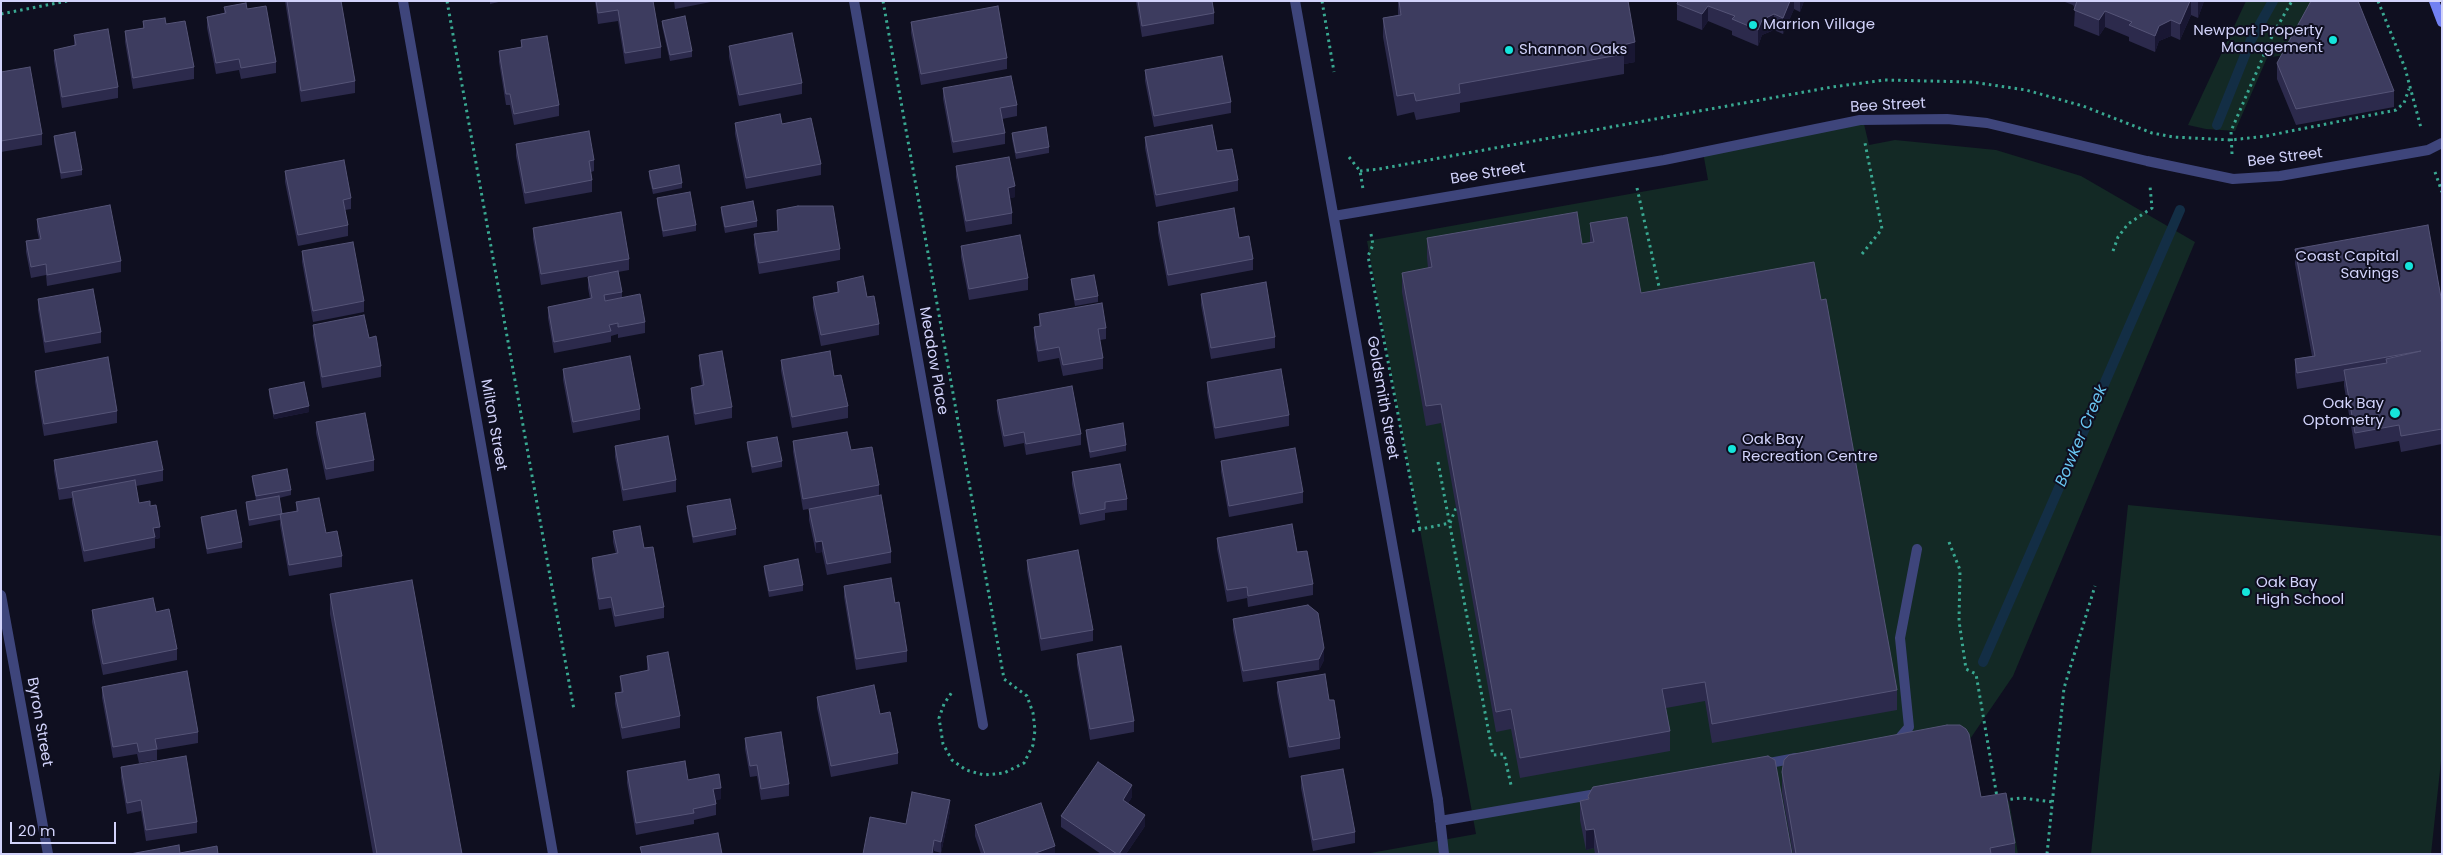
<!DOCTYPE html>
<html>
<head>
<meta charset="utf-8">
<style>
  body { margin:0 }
  #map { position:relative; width:2443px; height:855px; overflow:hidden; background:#0f0f20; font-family:Poppins,sans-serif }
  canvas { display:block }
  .frame { position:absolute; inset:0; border:2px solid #d2d3fb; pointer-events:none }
  .scale { position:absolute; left:10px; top:822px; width:106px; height:22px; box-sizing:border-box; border:2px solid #d2d3fb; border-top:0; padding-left:6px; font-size:15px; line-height:18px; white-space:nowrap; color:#d2d3fb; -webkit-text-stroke:4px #0f0f20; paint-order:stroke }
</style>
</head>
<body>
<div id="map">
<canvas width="2443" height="855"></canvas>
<div class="frame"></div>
<div class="scale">20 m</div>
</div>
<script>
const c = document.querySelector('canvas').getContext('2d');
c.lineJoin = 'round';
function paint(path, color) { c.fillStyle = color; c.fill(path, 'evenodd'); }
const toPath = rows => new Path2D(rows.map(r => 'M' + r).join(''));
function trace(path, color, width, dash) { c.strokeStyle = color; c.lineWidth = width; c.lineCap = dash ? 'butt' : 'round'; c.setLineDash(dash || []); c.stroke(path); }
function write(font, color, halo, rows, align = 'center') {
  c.font = font + ' Poppins,sans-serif'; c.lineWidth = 4; c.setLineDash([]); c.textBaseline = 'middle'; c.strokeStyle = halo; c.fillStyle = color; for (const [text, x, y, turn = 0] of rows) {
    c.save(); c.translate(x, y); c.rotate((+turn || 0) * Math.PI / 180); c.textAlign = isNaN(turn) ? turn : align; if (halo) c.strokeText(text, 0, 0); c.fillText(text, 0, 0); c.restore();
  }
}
paint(toPath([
  [2246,1,2319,1,2284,55,2267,58,2235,131,2206,129,2188,125],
  [1863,120,1869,145,1895,140,1996,150,2081,176,2195,242,2013,676,1970,739,1983,805,2009,801,2018,854,1365,854,1476,834,1367,241,1708,180,1703,152],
  [2128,505,2442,536,2442,752,2431,854,2091,854]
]), '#132925');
trace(toPath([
  [2217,125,2251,40,2273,1],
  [1983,662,2180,210]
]), '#132e45', 10);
trace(toPath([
  [447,1,574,710],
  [883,1,1004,679,1027,696,1033,713,1035,730,1033,745,1024,763,1004,773,984,775,966,770,952,760,943,744,939,718,944,704,952,692],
  [1322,1,1334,72],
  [2378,1,2405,68,2421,128],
  [1,14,67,1],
  [2232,154,2231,131,2273,34,2292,1],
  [1349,157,1360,171,1363,189],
  [1360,171,1379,169,1832,87,1885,80,1972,82,2026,90,2083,106,2152,133,2173,137,2231,140,2266,136,2396,110,2404,103,2409,89],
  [2435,172,2442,192],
  [1637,188,1660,291],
  [1371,234,1373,245,1368,256,1420,530],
  [2113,251,2118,237,2128,224,2152,208,2150,186],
  [1862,254,1882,229,1865,143],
  [1438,462,1493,755,1504,754,1511,785],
  [1412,531,1450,523,1456,508],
  [1949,542,1960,570,1959,621,1966,669,1976,674,1997,797],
  [2004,800,2022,798,2053,802],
  [2047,854,2064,688,2095,586]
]), '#39a891', 3, [2.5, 4]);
trace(toPath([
  [1894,741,1898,740,1909,727,1900,638,1917,549],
  [1764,764,1796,758],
  [1438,800,1444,854],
  [1440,821,1602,793]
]), '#3e457b', 10);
trace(toPath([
  [403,1,553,854],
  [854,1,983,725],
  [1295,1,1438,800],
  [1334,216,1664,160,1860,120,1947,119,1987,123,2147,161,2233,179,2280,176,2428,150,2442,143],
  [1,595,48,854]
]), '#3e457b', 10);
trace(toPath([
  [2434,1,2442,22]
]), '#7281f2', 10);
paint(toPath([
  [285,1,341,1,355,81,355,93,301,102],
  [490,1,503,1,490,4],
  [595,1,653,1,661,47,661,58,625,64,618,21,598,24],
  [674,1,716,1,675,9],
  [1136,1,1212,1,1214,13,1214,24,1142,37],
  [1398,1,1628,1,1635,62,1624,64,1624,74,1460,103,1460,112,1416,120,1414,112,1397,116,1383,37,1383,18,1398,15],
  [1677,1,1804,1,1800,12,1794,9,1783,34,1774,30,1762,35,1758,46,1732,35,1732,31,1708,21,1702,30,1677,20],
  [2065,1,2204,1,2198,18,2191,15,2180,40,2171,36,2159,41,2155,52,2129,41,2129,37,2105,27,2099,36,2074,26,2075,9,2073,5,2065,2],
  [224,7,247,9,276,62,276,73,241,79,239,70,216,74,207,28,207,17,224,13],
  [143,21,194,67,194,79,133,89,125,42,125,31,143,28],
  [662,21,692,51,692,57,670,61,662,26],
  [911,22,1007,58,1007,69,921,85,911,33],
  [74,35,118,87,118,98,62,108,54,61,54,50,74,46],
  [521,40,559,105,559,116,514,125,510,105,506,105,499,62,499,51,521,47],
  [729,46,802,83,802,94,739,106,729,57],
  [2277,63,2394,91,2394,107,2296,125,2277,79],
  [1145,70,1231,102,1231,113,1154,127,1145,81],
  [1,72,42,134,42,145,1,152],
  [943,88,1017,105,1017,116,1002,119,1005,133,1005,144,953,153,943,99],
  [735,123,782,124,821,164,821,175,746,189,735,134],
  [1012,133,1049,147,1049,153,1016,159,1012,139],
  [54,136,82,170,82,175,61,179,54,142],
  [1145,137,1217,151,1238,180,1238,191,1156,207,1145,148],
  [516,144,594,160,594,171,591,172,592,180,592,192,525,204,516,156],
  [956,166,1015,197,1010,198,1012,213,1012,224,966,232,956,177],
  [285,171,351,198,351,209,345,210,348,225,348,236,298,246,285,182],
  [649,171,682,183,682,188,653,194,649,177],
  [657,198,696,225,696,231,663,237,657,204],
  [721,207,757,221,757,227,725,233,721,213],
  [777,210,840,249,840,260,759,274,754,245,754,234,778,231],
  [37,219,121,261,121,272,47,286,46,275,31,278,26,252,26,241,39,239,37,230],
  [1158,222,1239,238,1253,259,1253,270,1168,286,1158,233],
  [1590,223,1641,293,1821,300,1897,690,1897,710,1712,743,1705,701,1666,708,1670,731,1670,751,1520,778,1511,729,1496,732,1441,423,1426,426,1402,292,1402,273,1428,268,1427,258,1427,238,1582,244,1590,242],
  [533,228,629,259,629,270,618,272,622,292,622,298,645,322,645,333,618,338,618,334,611,336,611,342,554,353,548,318,548,307,590,299,588,288,588,277,597,275,541,285,533,239],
  [961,246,1028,278,1028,290,969,300,961,257],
  [2295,249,2442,303,2442,444,2401,452,2399,441,2355,449,2344,386,2344,381,2297,389,2295,375,2295,359,2312,356,2295,264],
  [302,251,364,301,364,312,313,322,302,262],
  [1071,279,1098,296,1098,302,1075,306,1071,284],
  [837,282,867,297,879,324,879,335,821,346,813,308,813,297,837,292],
  [1201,294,1275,337,1275,348,1211,359,1201,305],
  [38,299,101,332,101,343,45,353,38,310],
  [1039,314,1106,328,1106,339,1100,340,1103,358,1103,369,1063,376,1059,358,1038,362,1034,338,1034,327,1039,326],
  [313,325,369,338,381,366,381,377,322,388,313,336],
  [699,355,732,407,732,418,695,425,691,399,691,388,702,386,699,366],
  [781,360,848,406,848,418,792,428,781,371],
  [563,369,640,409,640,420,573,433,563,380],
  [35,371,117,411,117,423,44,436,35,382],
  [1207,382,1289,415,1289,426,1215,439,1207,393],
  [269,389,309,412,274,419,269,395],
  [997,400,1081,434,1081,445,1026,455,1024,443,1004,447,997,411],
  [316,422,374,460,374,471,326,480,316,433],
  [1086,430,1126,445,1126,451,1090,458,1086,436],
  [793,441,851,450,879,485,879,496,891,552,891,563,827,575,822,552,816,553,809,520,809,509,825,506,803,510,793,452],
  [747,442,782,461,782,467,752,473,747,448],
  [615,446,676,480,676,492,623,501,615,457],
  [54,460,163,470,163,481,136,486,139,503,160,538,155,539,155,548,84,562,72,503,72,498,59,500,54,471],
  [1221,461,1303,492,1303,503,1229,517,1221,472],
  [1072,472,1127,499,1127,510,1105,513,1105,520,1080,525,1072,484],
  [252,476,291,490,291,495,279,498,282,514,296,512,296,502,326,533,342,556,342,567,289,576,280,525,280,520,249,526,246,507,246,502,256,500,252,481],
  [687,506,736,529,736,535,693,543,687,512],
  [201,517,242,542,242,548,207,554,201,522],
  [613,531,644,548,664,607,664,618,615,627,611,608,599,610,592,569,592,558,616,554,613,542],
  [1217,538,1313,584,1313,595,1248,607,1247,598,1227,602,1217,549],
  [1027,560,1093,630,1093,641,1041,651,1027,571],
  [764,566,803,585,803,591,769,597,764,572],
  [844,586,895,603,907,651,907,662,856,670,844,597],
  [330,594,462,854,373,854,330,614],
  [92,610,156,612,177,649,177,660,103,675,92,622],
  [1233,619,1324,660,1319,670,1243,682,1233,630],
  [1077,654,1134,721,1134,732,1090,740,1077,665],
  [647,656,680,716,680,728,622,739,615,704,615,693,621,692,620,676,647,671],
  [1277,682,1329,700,1340,738,1340,749,1289,758,1277,693],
  [102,687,198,732,198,743,157,750,157,760,139,763,137,754,113,758,102,698],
  [817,697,880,714,898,753,898,764,831,777,817,708],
  [745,738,789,784,789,796,761,800,757,776,750,777,745,749],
  [121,767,197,822,197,833,146,841,141,811,127,814,121,778],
  [627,771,688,780,721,799,716,800,716,815,694,820,694,824,636,835,627,783],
  [1782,772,1981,797,2015,843,2015,854,1793,854,1782,792],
  [1301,776,1355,832,1355,843,1313,851,1301,788],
  [1588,796,1792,854,1595,854,1594,848,1586,850,1580,820,1580,801,1588,799],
  [1132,797,1128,803,1145,826,1126,854,1101,854,1061,827,1061,816],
  [950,811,941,853,934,851,906,824],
  [975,825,1055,854,981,854,975,836]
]), '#2c2a4c');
paint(toPath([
  [1790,1,1794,1,1794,9,1783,34,1783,18],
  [1800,1,1804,1,1800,12],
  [2190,1,2191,1,2191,15,2180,40,2180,24],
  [2198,1,2204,1,2198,18],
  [1708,6,1708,21,1702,30,1702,14],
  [2105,11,2105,27,2099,36,2099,20],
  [1774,14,1774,30,1762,35,1758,46,1758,30,1762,20],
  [2171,20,2171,36,2159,41,2155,52,2155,36,2159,26],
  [1635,42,1635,62,1624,64,1624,54,1623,45],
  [1015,186,1015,197,1008,199,1008,188],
  [309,406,309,412,274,419,274,414],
  [160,527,160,538,155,539,153,528],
  [822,541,822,552,816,553,816,542],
  [1324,648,1324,660,1319,670,1319,659],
  [1132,785,1132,797,1123,811,1123,800],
  [721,788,721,799,713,801,713,789],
  [950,800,950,811,941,853,941,842],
  [1145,815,1145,826,1126,854,1119,854],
  [1594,829,1594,848,1586,850,1586,830],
  [934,840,934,854,932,854],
  [1055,846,1055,854,1033,854]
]), '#191733');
const building = toPath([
  [287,1,341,1,355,81,301,91,287,1],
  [596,1,653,1,661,47,625,53,618,10,598,13,596,1],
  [1138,1,1212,1,1214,13,1142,26,1138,1],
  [1399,1,1628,1,1635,42,1623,45,1624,54,1459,84,1460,93,1416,101,1414,93,1397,96,1383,18,1401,15,1399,1],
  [1678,1,1790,1,1783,18,1774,14,1762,20,1758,30,1732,19,1735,16,1708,6,1702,14,1677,4,1678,1],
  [2077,1,2190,1,2180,24,2171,20,2159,26,2155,36,2129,25,2132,22,2105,11,2099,20,2074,10,2077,1],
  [2311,1,2358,1,2394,91,2296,109,2277,63,2311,1],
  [246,3,247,9,266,6,276,62,241,68,239,59,216,63,207,17,226,13,224,7,246,3],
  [998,6,1007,58,921,74,911,22,998,6],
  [685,16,692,51,670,55,662,21,685,16],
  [165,18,166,24,185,21,194,67,133,78,125,31,144,28,143,21,165,18],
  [108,29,118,87,62,97,54,50,76,45,74,35,108,29],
  [792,33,802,83,739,95,729,46,792,33],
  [547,36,559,105,514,114,510,94,506,94,499,51,522,47,521,40,547,36],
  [1222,56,1231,102,1154,116,1145,70,1222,56],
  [30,67,42,134,1,141,1,72,30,67],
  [1011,76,1017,105,1000,108,1005,133,953,142,943,88,1011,76],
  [780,114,782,124,811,118,821,164,746,178,735,123,780,114],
  [1212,125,1217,151,1232,149,1238,180,1156,195,1145,137,1212,125],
  [1046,127,1049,147,1016,153,1012,133,1046,127],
  [589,131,594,160,589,161,592,180,525,193,516,144,589,131],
  [75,132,82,170,61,173,54,136,75,132],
  [1009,157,1015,186,1008,188,1012,213,966,221,956,166,1009,157],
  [344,160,351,198,343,200,348,225,298,235,285,171,344,160],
  [679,165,682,183,653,189,649,171,679,165],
  [690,192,696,225,663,231,657,198,690,192],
  [753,201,757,221,725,227,721,207,753,201],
  [110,205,121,261,47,275,46,264,31,267,26,241,41,239,37,219,110,205],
  [798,206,833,206,840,249,759,263,754,234,778,231,777,210,798,206],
  [1234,208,1239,238,1249,236,1253,259,1168,275,1158,222,1234,208],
  [621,212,629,259,541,274,533,228,621,212],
  [1577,212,1582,244,1594,242,1590,223,1627,217,1641,293,1814,262,1821,300,1826,299,1897,690,1712,724,1705,682,1662,689,1670,731,1520,758,1511,709,1496,712,1441,404,1426,406,1402,273,1432,267,1427,238,1577,212],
  [2428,225,2442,303,2442,339,2441,340,2442,345,2442,429,2401,436,2399,425,2355,433,2344,370,2387,363,2386,359,2421,351,2297,373,2295,359,2315,356,2295,249,2428,225],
  [1020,235,1028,278,969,289,961,246,1020,235],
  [353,242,364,301,313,311,302,251,353,242],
  [618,271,622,292,604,295,605,301,640,294,645,322,618,327,618,323,609,325,611,331,554,342,548,307,592,298,588,277,618,271],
  [1094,275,1098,296,1075,300,1071,279,1094,275],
  [863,276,867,297,874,296,879,324,821,335,813,297,839,292,837,282,863,276],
  [1266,282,1275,337,1211,348,1201,294,1266,282],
  [93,289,101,332,45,342,38,299,93,289],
  [1102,303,1106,328,1098,329,1103,358,1063,365,1059,347,1038,351,1034,327,1041,326,1039,314,1102,303],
  [364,315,369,338,376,336,381,366,322,377,313,325,364,315],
  [722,351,732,407,695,414,691,388,704,385,699,355,722,351],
  [830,351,834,376,841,375,848,406,792,417,781,360,830,351],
  [630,356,640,409,573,422,563,369,630,356],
  [108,357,117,411,44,424,35,371,108,357],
  [1281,369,1289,415,1215,428,1207,382,1281,369],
  [304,382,309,406,274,414,269,389,304,382],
  [1072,386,1081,434,1026,444,1024,432,1004,436,997,400,1072,386],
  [365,413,374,460,326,469,316,422,365,413],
  [1123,423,1126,445,1090,452,1086,430,1123,423],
  [847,432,851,450,872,447,879,485,803,499,793,441,847,432],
  [668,436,676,480,623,490,615,446,668,436],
  [777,437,782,461,752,467,747,442,777,437],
  [157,441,163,470,59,489,54,460,157,441],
  [1295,448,1303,492,1229,506,1221,461,1295,448],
  [1120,464,1127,499,1105,502,1105,509,1080,514,1072,472,1120,464],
  [287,469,291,490,256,496,252,476,287,469],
  [135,480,139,503,150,501,150,506,156,505,160,527,153,528,155,537,84,551,72,492,135,480],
  [881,495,891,552,827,564,822,541,816,542,809,509,881,495],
  [279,496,282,514,249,520,246,502,279,496],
  [319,498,326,533,337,531,342,556,289,565,280,514,298,511,296,502,319,498],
  [730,499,736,529,693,537,687,506,730,499],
  [236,510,242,542,207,549,201,517,236,510],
  [1292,524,1297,552,1307,551,1313,584,1248,596,1247,587,1227,590,1217,538,1292,524],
  [640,526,644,548,653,547,664,607,615,616,611,597,599,599,592,558,618,553,613,531,640,526],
  [1078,550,1093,630,1041,639,1027,560,1078,550],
  [798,559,803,585,769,591,764,566,798,559],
  [891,578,895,603,899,602,907,651,856,659,844,586,891,578],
  [412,580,462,854,377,854,330,594,412,580],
  [153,598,156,612,169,609,177,649,103,664,92,610,153,598],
  [1308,605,1318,613,1324,648,1319,659,1243,671,1233,619,1308,605],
  [1121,646,1134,721,1090,729,1077,654,1121,646],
  [668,652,680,716,622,728,615,693,623,692,620,676,649,670,647,656,668,652],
  [187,671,198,732,155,739,157,749,139,752,137,743,113,747,102,687,187,671],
  [1325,674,1329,700,1334,700,1340,738,1289,747,1277,682,1325,674],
  [874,685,880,714,890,712,898,753,831,766,817,697,874,685],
  [1947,725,1960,725,1966,729,1969,734,1981,797,2006,793,2015,843,1990,848,1991,854,1796,854,1782,772,1784,760,1789,755,1947,725],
  [781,732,789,784,761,789,757,765,750,766,745,738,781,732],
  [186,756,197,822,146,830,141,800,127,803,121,767,186,756],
  [1768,756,1775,760,1792,854,1599,854,1594,829,1586,830,1580,801,1589,799,1588,796,1593,787,1768,756],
  [685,761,688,780,719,774,721,788,713,789,716,804,693,809,694,813,636,823,627,771,685,761],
  [1098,762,1132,785,1123,800,1145,815,1119,854,1117,854,1061,816,1098,762],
  [1343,769,1355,832,1313,840,1301,776,1343,769],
  [912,792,950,800,941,842,934,840,932,854,863,854,870,817,906,824,912,792],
  [1041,803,1055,846,1033,854,985,854,975,825,1041,803],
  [718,833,722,854,642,854,640,847,718,833],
  [179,845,180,853,217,846,218,854,130,854,179,845]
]);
paint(building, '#3d3c5f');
trace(building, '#555477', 1);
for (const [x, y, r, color] of [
  [1753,25,5,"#15e4db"],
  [2333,40,5,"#15e4db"],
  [1509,50,5,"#15e4db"],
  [2409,266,5,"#15e4db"],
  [2395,413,6,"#15e4db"],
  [1732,449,5,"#15e4db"],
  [2246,592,5,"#15e4db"]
]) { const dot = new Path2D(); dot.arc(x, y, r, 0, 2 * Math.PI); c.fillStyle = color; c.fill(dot); trace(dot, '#0f0f20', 2); }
write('15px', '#d2d3fb', '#0f0f20', [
  ["Marrion Village",1763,25],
  ["Newport Property",2323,31,"right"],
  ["Management",2323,48,"right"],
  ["Shannon Oaks",1519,50],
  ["Coast Capital",2399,257,"right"],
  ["Savings",2399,274,"right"],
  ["Oak Bay",2384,404,"right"],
  ["Optometry",2384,421,"right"],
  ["Oak Bay",1742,440],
  ["Recreation Centre",1742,457],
  ["Oak Bay",2256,583],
  ["High School",2256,600]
], 'left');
write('15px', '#d2d3fb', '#0f0f20', [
  ["Bee Street",1888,106,-3],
  ["Bee Street",2285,158,-7],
  ["Bee Street",1488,174,-9],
  ["Meadow Place",933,361,80],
  ["Goldsmith Street",1382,398,80],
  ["Milton Street",493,425,80],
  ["Byron Street",39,722,80]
]);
write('italic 16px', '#69c6f2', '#0f0f20', [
  ["Bowker Creek",2082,436,-67]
]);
</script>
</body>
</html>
